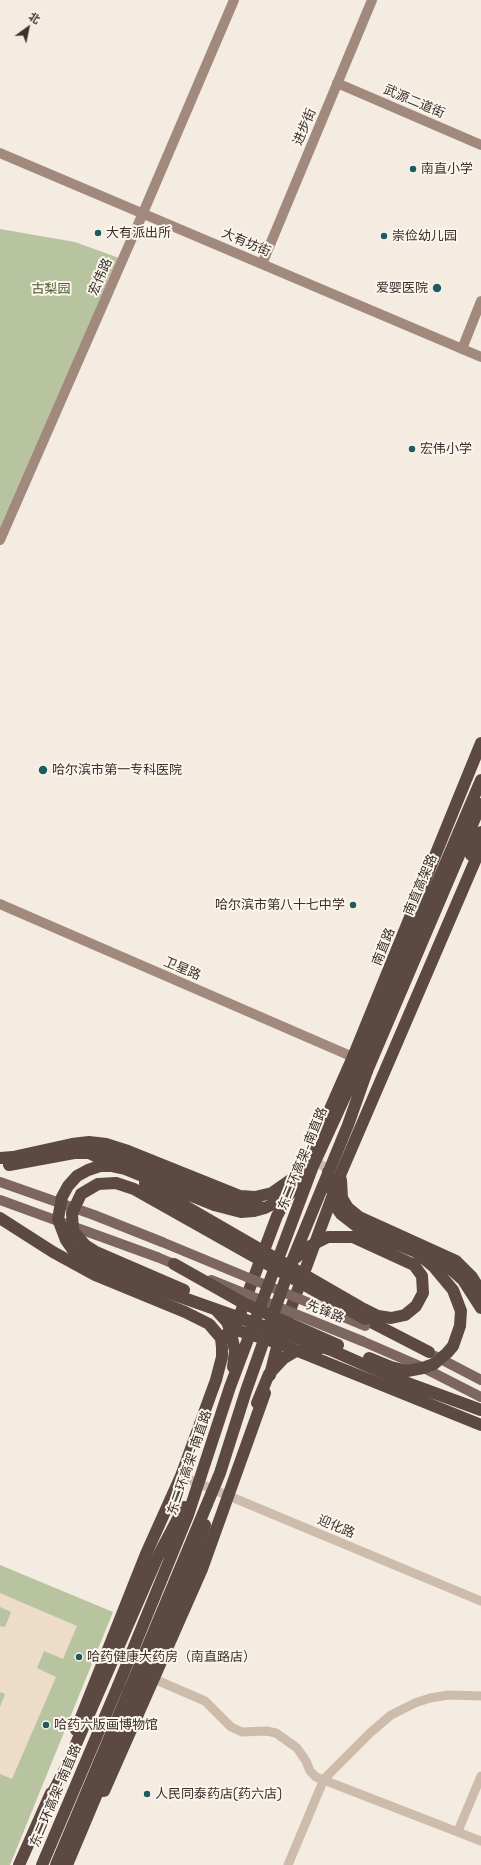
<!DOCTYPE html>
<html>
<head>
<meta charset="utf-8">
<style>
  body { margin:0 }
  #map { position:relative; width:481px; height:1865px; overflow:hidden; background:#f4ebe1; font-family:"Space Grotesk","Noto Sans SC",sans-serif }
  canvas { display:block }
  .north { position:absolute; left:8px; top:8px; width:40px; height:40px; -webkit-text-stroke:3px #fbf5ee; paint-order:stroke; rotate:33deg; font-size:11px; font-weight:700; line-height:16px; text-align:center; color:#3b302b }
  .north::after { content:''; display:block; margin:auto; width:14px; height:18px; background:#3b302b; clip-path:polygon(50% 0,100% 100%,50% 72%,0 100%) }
</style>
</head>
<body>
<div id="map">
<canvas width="481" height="1865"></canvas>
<div class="north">北</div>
</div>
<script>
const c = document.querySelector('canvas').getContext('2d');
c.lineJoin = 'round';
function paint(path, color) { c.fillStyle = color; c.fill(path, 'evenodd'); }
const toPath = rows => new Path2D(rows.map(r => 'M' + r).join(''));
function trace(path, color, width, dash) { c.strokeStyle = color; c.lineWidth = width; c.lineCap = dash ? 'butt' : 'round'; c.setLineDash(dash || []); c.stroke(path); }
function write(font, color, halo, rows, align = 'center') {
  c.font = font + ' "Space Grotesk","Noto Sans SC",sans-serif'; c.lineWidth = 4; c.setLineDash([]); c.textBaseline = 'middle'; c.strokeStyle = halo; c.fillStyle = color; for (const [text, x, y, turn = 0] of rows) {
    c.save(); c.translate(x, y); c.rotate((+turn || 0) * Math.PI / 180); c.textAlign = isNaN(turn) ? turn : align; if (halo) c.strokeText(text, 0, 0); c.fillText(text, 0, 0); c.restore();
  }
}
paint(toPath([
  [0,229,75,242,119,258,0,527],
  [0,1565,113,1612,10,1865,0,1865]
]), '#b8c4a0');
paint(toPath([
  [0,1593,77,1626,63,1659,44,1651,37,1668,56,1677,12,1779,0,1774,0,1707,5,1694,0,1692,0,1626,5,1627,11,1612,0,1607]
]), '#ecdcc8');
trace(toPath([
  [309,1160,336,1171],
  [181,1476,481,1601],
  [154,1679,205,1701,231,1727,242,1732,266,1731,276,1733,297,1748,306,1761,310,1771,316,1777,481,1841],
  [458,1831,481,1776],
  [288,1865,324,1779,370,1733,391,1715,415,1703,430,1698,449,1695,481,1696]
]), '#cdbbac', 9);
trace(toPath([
  [337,83,481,145],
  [0,153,481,357],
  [262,264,372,0],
  [462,349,481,301],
  [0,540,143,213,234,0],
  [0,904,353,1057]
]), '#a18a7d', 10);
trace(toPath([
  [0,1182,94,1215,162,1242],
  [0,1200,157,1257],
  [362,1341,422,1367,481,1397],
  [435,1356,481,1380]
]), '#7d675c', 10);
trace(toPath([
  [471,855,481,832],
  [358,1068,481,780],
  [367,1071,481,804],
  [0,1158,13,1157,72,1144,89,1142,106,1144,128,1151,240,1196,255,1197,272,1193,292,1179,296,1174],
  [9,1165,74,1153,89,1153,112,1156,226,1199,264,1208],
  [341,1180,342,1198,348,1208,359,1217,456,1261,472,1277,481,1292],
  [0,1218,53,1252,95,1275,185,1312,209,1324,221,1338,222,1348,222,1357,216,1380,181,1476,146,1554,76,1730],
  [421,1254,452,1270,463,1280,481,1308],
  [365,1319,429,1352],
  [234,1330,240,1331,278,1343,481,1425],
  [224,1336,234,1330,277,1216,308,1159,353,1057,481,743],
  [270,1375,278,1343,341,1173,481,847],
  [399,1380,481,1410],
  [104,1791,202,1569,265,1393],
  [19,1865,51,1793],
  [42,1865,118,1686],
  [56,1865,129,1691]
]), '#5c4a42', 12);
trace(toPath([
  [162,1242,365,1326],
  [157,1257,181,1267],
  [211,1280,362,1341]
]), '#7d675c', 10);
trace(toPath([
  [89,1153,115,1166],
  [313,1166,296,1188,285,1198,265,1208,254,1211,241,1212,214,1205,125,1169,111,1166,100,1166,88,1170,77,1176,68,1186,62,1197,58,1219,66,1240,73,1250,98,1265,161,1290,331,1350,399,1380],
  [328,1172,336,1207,341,1214,359,1228,416,1252,433,1266,453,1290,461,1311,460,1326,453,1346,447,1353,434,1364,423,1368,407,1371,391,1367,369,1358],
  [145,1183,360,1307,378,1316,391,1318,405,1315,416,1306,423,1293,422,1276,414,1265,353,1237,328,1237,310,1246,294,1259],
  [174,1264,245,1304,338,1345],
  [184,1290,96,1252,85,1245,73,1231,72,1213,81,1194,98,1184,116,1183,134,1189,365,1319],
  [216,1310,227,1322,231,1333,235,1351,233,1367],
  [257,1403,269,1374,284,1358,294,1352,302,1350,319,1349],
  [118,1686,188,1515,230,1387,313,1166,358,1068],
  [129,1691,220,1473,246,1391,292,1261,348,1125,367,1071],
  [48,1802,66,1767,157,1558,184,1507],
  [67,1865,190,1573,205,1525]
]), '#5c4a42', 12);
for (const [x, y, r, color] of [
  [413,169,4,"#1f5a5e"],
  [98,233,4,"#1f5a5e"],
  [384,236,4,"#1f5a5e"],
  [437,288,5,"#1f5a5e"],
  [412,449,4,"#1f5a5e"],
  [43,770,5,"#1f5a5e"],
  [353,905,4,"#1f5a5e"],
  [79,1657,4,"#1f5a5e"],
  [46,1725,4,"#1f5a5e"],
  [147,1794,4,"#1f5a5e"]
]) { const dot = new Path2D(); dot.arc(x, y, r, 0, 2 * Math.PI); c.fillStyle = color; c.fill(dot); trace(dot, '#fbf5ee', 1.5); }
write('13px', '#3b302b', '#fbf5ee', [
  ["武源二道街",414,102,23],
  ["进步街",305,127,-67],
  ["大有坊街",246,243,23],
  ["宏伟路",101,277,-66],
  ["南直高架路",421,885,-67],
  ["南直路",384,947,-68],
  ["卫星路",182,969,23],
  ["东二环高架-南直路",303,1159,-68],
  ["先锋路",325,1312,22],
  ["东二环高架-南直路",190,1463,-71],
  ["迎化路",336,1527,23],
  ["东二环高架-南直路",56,1796,-67]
]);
write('13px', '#3b302b', '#fbf5ee', [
  ["南直小学",421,169],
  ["大有派出所",106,233],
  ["崇俭幼儿园",392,236],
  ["爱婴医院",428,288,"right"],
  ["宏伟小学",420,449],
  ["哈尔滨市第一专科医院",52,770],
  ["哈尔滨市第八十七中学",345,905,"right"],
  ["哈药健康大药房（南直路店）",87,1657],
  ["哈药六版画博物馆",54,1725],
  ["人民同泰药店(药六店)",155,1794]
], 'left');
write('13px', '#4a5a2e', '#fbf5ee', [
  ["古梨园",51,289]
]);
</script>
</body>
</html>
